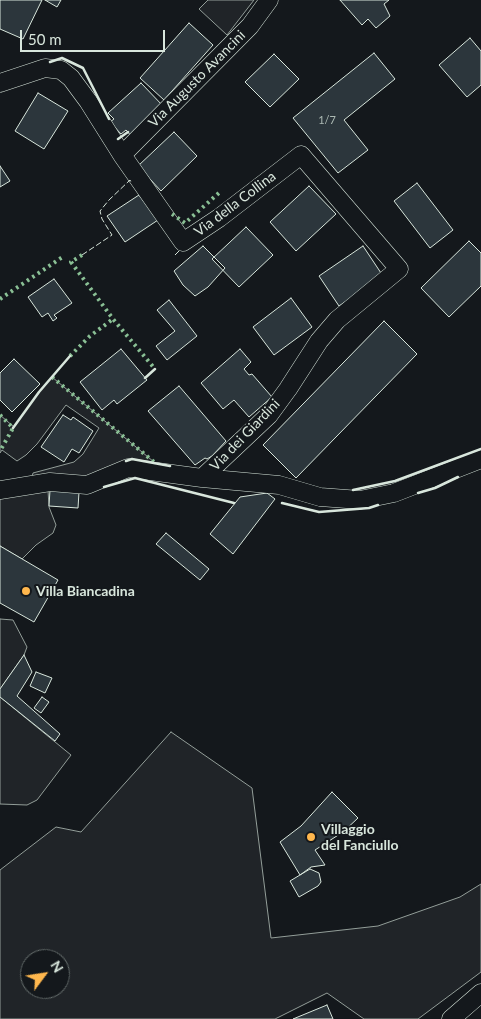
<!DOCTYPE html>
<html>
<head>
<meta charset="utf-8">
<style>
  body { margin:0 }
  #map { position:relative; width:481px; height:1019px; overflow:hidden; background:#14181c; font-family:Lato,sans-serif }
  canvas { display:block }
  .north { position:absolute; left:20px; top:949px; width:50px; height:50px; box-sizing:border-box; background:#14181c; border:1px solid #626a69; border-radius:50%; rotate:59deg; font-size:14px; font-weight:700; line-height:20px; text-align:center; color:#d8e6dc }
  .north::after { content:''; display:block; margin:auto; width:18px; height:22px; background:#ffb74d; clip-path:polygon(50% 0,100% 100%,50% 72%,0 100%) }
  .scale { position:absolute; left:20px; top:30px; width:145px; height:22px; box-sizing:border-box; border:2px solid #d8e6dc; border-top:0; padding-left:6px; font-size:15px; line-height:18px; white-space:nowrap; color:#d8e6dc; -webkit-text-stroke:4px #14181c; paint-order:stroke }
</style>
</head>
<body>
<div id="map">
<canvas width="481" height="1019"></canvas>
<div class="north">N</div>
<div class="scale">50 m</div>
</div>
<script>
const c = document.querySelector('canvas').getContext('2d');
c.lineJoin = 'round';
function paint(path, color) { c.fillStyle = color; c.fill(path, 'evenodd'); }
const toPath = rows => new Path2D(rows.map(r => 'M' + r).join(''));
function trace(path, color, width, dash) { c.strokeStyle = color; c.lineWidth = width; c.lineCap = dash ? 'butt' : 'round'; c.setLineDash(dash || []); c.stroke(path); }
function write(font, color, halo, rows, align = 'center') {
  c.font = font + ' Lato,sans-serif'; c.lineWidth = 4; c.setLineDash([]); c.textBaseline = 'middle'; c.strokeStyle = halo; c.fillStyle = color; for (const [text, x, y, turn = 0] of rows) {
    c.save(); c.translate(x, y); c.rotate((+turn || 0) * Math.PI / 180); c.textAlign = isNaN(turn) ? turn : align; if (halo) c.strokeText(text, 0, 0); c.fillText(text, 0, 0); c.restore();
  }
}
const green = toPath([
  [208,0,254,0,227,35,199,9,208,0],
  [52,377,154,462,132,459,113,465,83,479,31,481,33,473,74,462,83,454,99,428,66,405,37,444,26,455,17,461,2,450,0,453,0,415,14,427,39,392,52,377],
  [48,490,49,507,56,525,53,533,36,545,22,559,0,546,0,498,48,490],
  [0,619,13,620,27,647,24,655,0,689,0,619],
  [0,697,71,755,37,800,27,805,0,804,0,697],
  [171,732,252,788,271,938,378,926,460,897,481,884,481,972,418,1019,364,1019,327,993,275,1019,0,1019,0,870,56,827,81,832,171,732],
  [30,959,60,959,60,989,30,989,30,959]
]);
paint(green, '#202428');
trace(green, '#939e99', 1);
const building = toPath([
  [0,0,42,0,23,39,0,29,0,0],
  [45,0,61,0,57,7,45,0],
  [340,0,389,0,384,4,390,16,376,28,368,19,362,25,340,0],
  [189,23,213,45,164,100,140,78,189,23],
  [470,38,481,51,481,85,467,97,439,65,470,38],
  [374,53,395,79,344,120,368,150,338,173,293,118,374,53],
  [274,54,299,79,270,107,245,82,274,54],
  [141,83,164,107,132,137,126,130,121,134,110,122,114,119,108,113,141,83],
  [38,93,68,111,44,149,15,131,38,93],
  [174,132,197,156,161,191,138,166,174,132],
  [0,166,10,181,0,187,0,166],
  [417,183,453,230,430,248,394,201,417,183],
  [309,186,336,214,296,251,270,222,309,186],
  [139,195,158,220,125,242,107,216,139,195],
  [246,227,273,255,239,287,212,259,246,227],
  [469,241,481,253,481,286,449,317,421,288,469,241],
  [203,246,225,268,208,287,195,296,183,285,174,271,203,246],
  [363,246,383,276,339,306,319,276,363,246],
  [54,279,72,303,54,315,57,318,53,321,48,313,42,317,28,297,54,279],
  [291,298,312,327,274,355,253,327,291,298],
  [169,300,197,336,167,360,156,346,175,331,157,310,169,300],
  [384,321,417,354,296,478,263,445,384,321],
  [121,349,147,380,117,404,114,400,102,410,80,382,121,349],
  [240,349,251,362,244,369,249,375,252,374,272,397,249,417,234,400,223,409,201,383,240,349],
  [14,359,40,384,12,412,0,400,0,373,14,359],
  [179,386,226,441,212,456,207,459,205,458,195,465,148,411,179,386],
  [63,415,71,420,73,417,93,431,79,453,72,449,64,462,41,447,63,415],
  [50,490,79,492,78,508,49,506,50,490],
  [267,493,275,499,233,554,210,534,240,497,267,493],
  [166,533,209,569,200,580,156,544,166,533],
  [0,546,58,580,34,622,0,603,0,546],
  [24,655,32,672,17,696,60,734,55,741,0,697,0,689,24,655],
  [36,672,52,678,45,693,30,686,36,672],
  [42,697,49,702,41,713,34,708,42,697],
  [332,792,358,818,343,832,315,850,325,865,311,867,300,875,280,842,301,826,332,792],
  [310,869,319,873,321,882,318,886,299,897,290,881,310,869],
  [327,1005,333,1019,293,1019,327,1005]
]);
paint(building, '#2c363c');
trace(building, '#d8e6dc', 1);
const minor = toPath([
  [0,83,45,68,61,70,71,78,88,101,122,155,183,242,219,218,301,155,399,269,337,320,319,341,288,389,269,415,202,478],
  [122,155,250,26,269,0],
  [0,490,50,482,87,485,128,468,202,478,279,485,320,497,360,500,394,493,481,459],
  [451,1019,481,993]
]);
trace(minor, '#d8e6dc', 19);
trace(minor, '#14181c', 18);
trace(toPath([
  [172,214,185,223,220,192],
  [82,255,71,262,113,319,155,369],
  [0,299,64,256],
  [70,356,90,336,113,319],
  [52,377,154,462],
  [0,415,13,428,0,451]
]), '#8ac095', 4, [2.5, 4]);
trace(toPath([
  [82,255,112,235,102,219,100,211,109,200,130,180,131,182],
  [175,255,181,249]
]), '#d8e6dc', 1, [6, 2.5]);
trace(toPath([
  [50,62,62,58,83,68,109,119],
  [118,139,128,132],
  [145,378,155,369],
  [13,428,39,392,70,356],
  [126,461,132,459,170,466],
  [104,487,135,478,234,503],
  [353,490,395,481,481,449],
  [418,493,435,488,458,477],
  [282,503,319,512,369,508,378,505]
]), '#d8e6dc', 2.5);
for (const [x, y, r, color] of [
  [26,591,5,"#ffb74d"],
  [311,837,5,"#ffb74d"]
]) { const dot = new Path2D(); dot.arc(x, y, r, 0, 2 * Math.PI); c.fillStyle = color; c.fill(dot); trace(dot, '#14181c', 2); }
write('11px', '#adbab4', null, [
  ["1/7",327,120]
]);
write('14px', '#d8e6dc', '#14181c', [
  ["Via Augusto Avancini",197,79,-45],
  ["Via della Collina",235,204,-37],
  ["Via dei Giardini",245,435,-46]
]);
write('bold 14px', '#d8e6dc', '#14181c', [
  ["Villa Biancadina",36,591],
  ["Villaggio",321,829],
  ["del Fanciullo",321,845]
], 'left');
</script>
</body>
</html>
